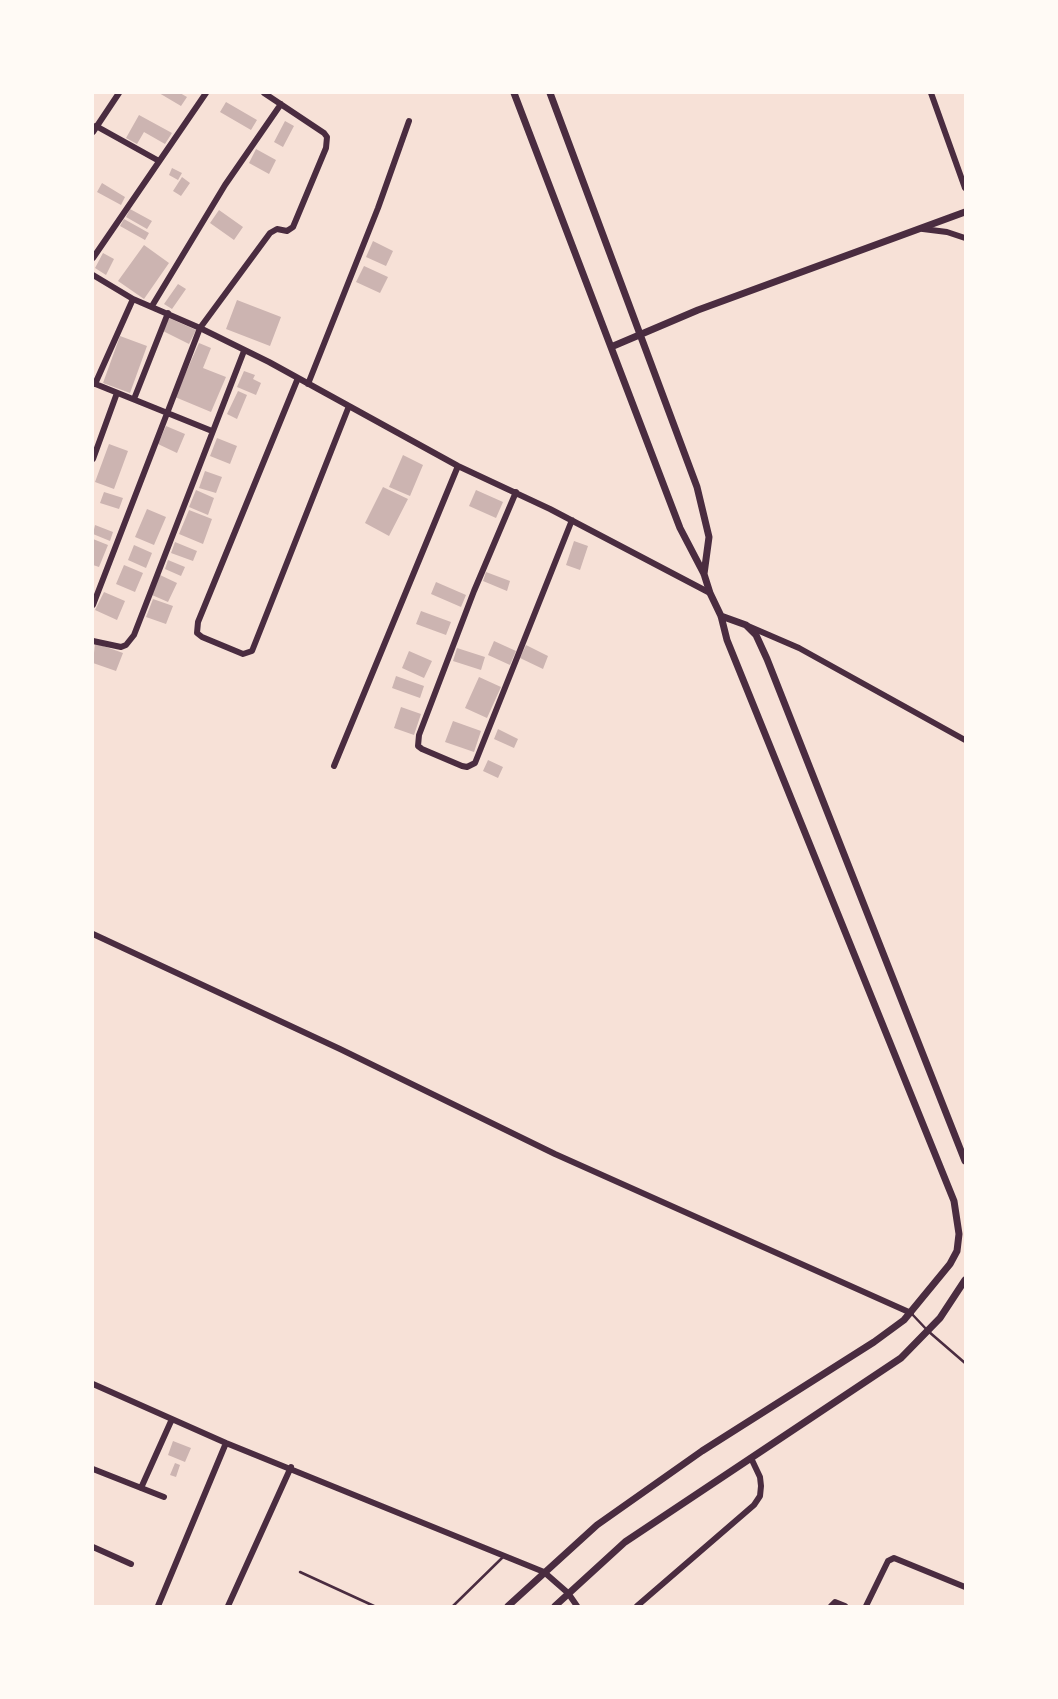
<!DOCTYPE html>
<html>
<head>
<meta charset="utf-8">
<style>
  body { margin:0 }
  #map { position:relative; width:1058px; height:1699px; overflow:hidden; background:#f7e1d7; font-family:Karla,sans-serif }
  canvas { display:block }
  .frame { position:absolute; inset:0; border:94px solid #fffaf5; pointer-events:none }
</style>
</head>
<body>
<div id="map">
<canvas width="1058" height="1699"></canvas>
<div class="frame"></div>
</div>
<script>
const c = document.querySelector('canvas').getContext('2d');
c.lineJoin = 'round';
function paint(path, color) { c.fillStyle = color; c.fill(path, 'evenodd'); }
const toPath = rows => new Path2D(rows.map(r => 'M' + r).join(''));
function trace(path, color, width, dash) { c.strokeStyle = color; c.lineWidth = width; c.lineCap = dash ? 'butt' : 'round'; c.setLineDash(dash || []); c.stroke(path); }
paint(toPath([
  [159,93,180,93,187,97,181,106],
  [226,102,257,120,251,130,220,112],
  [139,115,172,133,165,144,144,132,137,144,126,138],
  [285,121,294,126,283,147,274,142],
  [256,149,276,160,269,174,249,163],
  [172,168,182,173,178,180,169,175],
  [182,177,190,183,181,196,173,191],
  [102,183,125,197,121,205,97,192],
  [130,209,152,221,147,229,126,217],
  [219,210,243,227,234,240,210,223],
  [124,219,149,233,145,240,120,226],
  [373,241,393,251,386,266,366,257],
  [144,245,169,263,144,299,118,281],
  [103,253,114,259,106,275,95,268],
  [364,266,388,277,380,293,356,282],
  [178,284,186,289,172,309,164,304],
  [237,300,281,317,270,346,226,329],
  [169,318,196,330,189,344,163,331],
  [120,336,147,346,130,393,103,383],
  [199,343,211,348,203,368,226,377,211,412,175,397],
  [244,371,255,375,253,379,261,383,256,395,237,387],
  [238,391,247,395,237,419,227,414],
  [166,426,185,434,177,453,158,444],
  [217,438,237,446,230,464,210,456],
  [109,444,128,451,114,489,95,482],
  [403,455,423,465,410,496,389,487],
  [205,471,222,477,216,493,199,488],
  [383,487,408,499,389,536,365,523],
  [196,490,214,498,208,515,189,507],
  [476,490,503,502,496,518,469,506],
  [104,492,123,498,119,509,100,503],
  [147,509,166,517,154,545,135,537],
  [189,510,212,519,203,544,179,534],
  [95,525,113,532,110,541,93,534],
  [93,539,108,545,99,567,93,565],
  [574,541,588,546,580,570,566,565],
  [175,542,197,551,193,561,171,553],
  [134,545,152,553,146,568,128,560],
  [168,560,185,567,181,576,165,569],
  [124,565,143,573,135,592,116,584],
  [486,572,510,581,507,591,483,581],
  [160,575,177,583,168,602,152,595],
  [436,582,466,595,461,607,431,594],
  [104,592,125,601,117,620,95,610],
  [153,599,173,606,166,624,146,617],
  [421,611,451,622,446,635,416,624],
  [494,641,516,651,510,665,488,655],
  [95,643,123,653,116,671,93,663],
  [526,645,548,656,543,669,520,658],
  [457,648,485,657,481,670,453,661],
  [409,651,432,661,424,678,402,668],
  [396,676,424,686,420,698,392,688],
  [479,677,501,687,487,718,465,708],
  [401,707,421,714,414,735,394,728],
  [453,721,481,731,474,752,445,742],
  [498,729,518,739,514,748,494,739],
  [488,760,503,767,498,778,483,771],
  [173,1441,191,1448,185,1462,168,1455],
  [175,1463,180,1465,176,1477,170,1475]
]), '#ccb4b1');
trace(toPath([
  [911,1313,928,1331,965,1363],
  [300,1572,374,1606],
  [453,1606,503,1557]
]), '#4a2c40', 2.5);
trace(toPath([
  [931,93,965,188],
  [96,126,159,161],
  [93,132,119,93],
  [923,229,947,232,965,238],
  [93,258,206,93],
  [93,275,133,299,200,328,269,362,458,466,550,509,710,593],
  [152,306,225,185,281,104],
  [298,378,198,622,197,633,202,637,243,654,252,651,349,406],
  [93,383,212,431],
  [95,384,133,299],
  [308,384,378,208,409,121],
  [134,399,168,313],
  [93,459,117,393],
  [516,492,474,591,419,735,418,746,422,749,462,766,467,767,475,763,572,520],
  [93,605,200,328,270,233,277,229,287,231,293,227,326,148,327,137,324,133,264,93],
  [748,626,799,648,965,740],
  [93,641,121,647,126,645,134,635,244,351],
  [334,766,458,466],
  [93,934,340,1049,555,1154,911,1313],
  [93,1384,226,1443,544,1572,568,1593,577,1606],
  [93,1469,164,1497],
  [141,1488,172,1419],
  [93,1547,131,1564],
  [158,1606,226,1443],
  [228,1606,291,1467],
  [637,1606,754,1505,760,1496,761,1486,760,1477,751,1458],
  [831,1606,835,1602,845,1606],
  [866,1606,888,1561,894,1558,965,1587]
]), '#4a2c40', 6);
trace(toPath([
  [550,93,697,487,709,537,704,574],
  [611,347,698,310,965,212],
  [721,616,746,625,756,635,767,659,965,1161],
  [508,1606,597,1525,702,1451,874,1342,904,1320,950,1264,957,1251,959,1234,954,1201,727,640,721,616,710,593,704,574,680,528,514,93],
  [555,1606,625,1542,901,1358,940,1318,965,1280]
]), '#4a2c40', 7);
</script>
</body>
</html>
